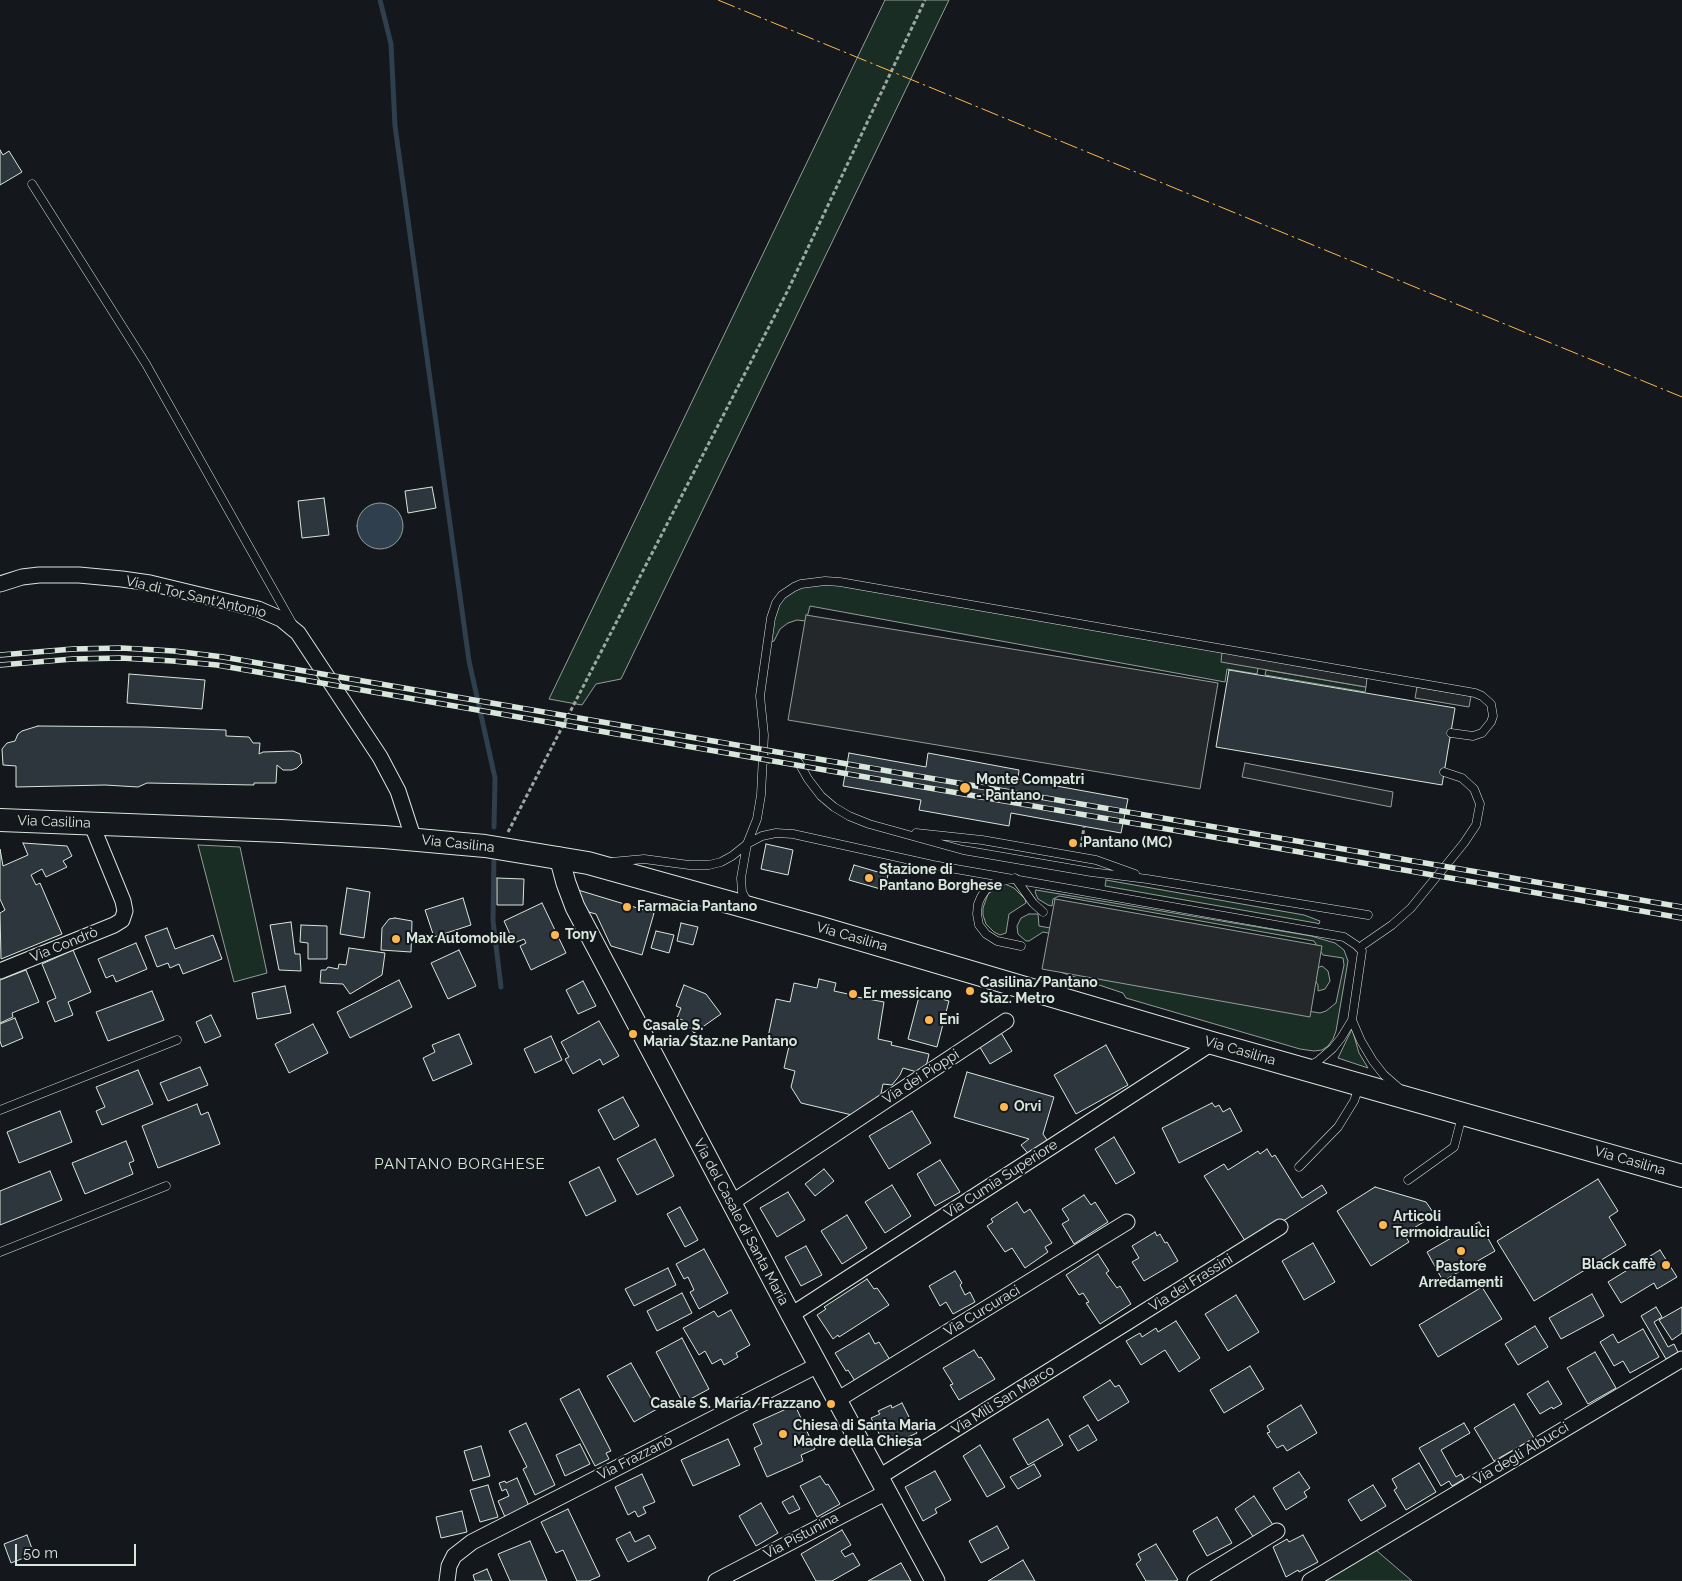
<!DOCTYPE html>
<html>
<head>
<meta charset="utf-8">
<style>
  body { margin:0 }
  #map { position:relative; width:1682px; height:1581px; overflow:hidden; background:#14181c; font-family:Raleway,sans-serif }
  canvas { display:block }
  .scale { position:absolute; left:15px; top:1544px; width:121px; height:22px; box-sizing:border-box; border:2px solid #d8e6dc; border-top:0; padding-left:6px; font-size:15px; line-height:18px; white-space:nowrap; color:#d8e6dc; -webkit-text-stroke:4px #14181c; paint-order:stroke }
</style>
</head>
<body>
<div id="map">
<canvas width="1682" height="1581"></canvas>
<div class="scale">50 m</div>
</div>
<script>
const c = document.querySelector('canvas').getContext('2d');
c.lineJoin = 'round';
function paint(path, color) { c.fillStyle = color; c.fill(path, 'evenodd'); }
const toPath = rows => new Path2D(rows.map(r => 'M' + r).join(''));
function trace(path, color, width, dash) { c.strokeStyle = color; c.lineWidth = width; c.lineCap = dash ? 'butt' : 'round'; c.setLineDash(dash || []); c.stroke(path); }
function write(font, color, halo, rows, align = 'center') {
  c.font = font + ' Raleway,sans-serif'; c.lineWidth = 4; c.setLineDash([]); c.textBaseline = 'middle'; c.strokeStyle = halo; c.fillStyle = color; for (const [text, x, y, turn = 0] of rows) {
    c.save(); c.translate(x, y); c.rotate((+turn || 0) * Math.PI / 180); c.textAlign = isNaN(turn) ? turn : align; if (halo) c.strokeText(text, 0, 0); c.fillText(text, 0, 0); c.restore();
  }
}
const green = toPath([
  [885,0,949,0,621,679,596,684,582,705,549,699,885,0],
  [821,582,1222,652,1258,668,1257,674,1227,669,1225,682,810,606,806,621,797,620,788,623,780,629,774,641,771,642,775,612,783,598,791,590,821,582],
  [1266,670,1366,687,1365,692,1265,675,1266,670],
  [198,845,240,847,267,973,234,982,198,845],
  [1106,880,1304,915,1320,921,1319,924,1316,923,1105,886,1106,880],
  [1005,884,1014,888,1025,899,1026,903,1009,914,1006,933,1000,935,994,932,986,924,983,915,983,908,988,894,1001,885,1005,884],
  [1036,890,1311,936,1335,943,1344,950,1348,961,1336,1031,1333,1039,1328,1046,1322,1050,1314,1051,1300,1049,1126,998,1123,993,1048,968,1320,1013,1326,1011,1336,1003,1344,965,1343,958,1323,955,1314,941,1059,896,1053,899,1052,906,1048,905,1038,899,1035,892,1036,890],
  [1029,914,1038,914,1039,926,1300,972,1308,972,1322,966,1328,971,1330,981,1325,989,1318,991,1318,985,1315,980,1043,932,1029,941,1026,941,1018,934,1017,926,1021,918,1029,914],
  [1352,1029,1359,1053,1368,1068,1338,1058,1352,1029],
  [1370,1545,1412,1581,1310,1581,1370,1545]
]);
paint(green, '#1a2d24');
trace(green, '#939e99', 1);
const parking = toPath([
  [806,615,1218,683,1200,789,788,720,806,615],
  [1222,652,1367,678,1366,687,1221,662,1222,652],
  [1417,687,1471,696,1469,707,1415,698,1417,687],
  [1245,763,1393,792,1391,807,1242,777,1245,763],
  [1055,899,1322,946,1310,1017,1042,969,1055,899]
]);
paint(parking, '#24282b');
trace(parking, '#939e99', 1);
const water = toPath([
  '357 526a23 23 0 1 1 46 0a23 23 0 1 1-46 0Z'
]);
paint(water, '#2f3f4d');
trace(water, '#939e99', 1);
trace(toPath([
  [380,0,391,44,395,126,469,661,495,778,494,827],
  [494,855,493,921,501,987]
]), '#2f3f4d', 5);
const building = toPath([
  [0,150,3,155,9,151,22,172,0,185,0,150],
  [432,487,436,508,408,513,405,491,432,487],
  [324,498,329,535,302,538,298,501,324,498],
  [1229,670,1455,708,1442,785,1216,747,1229,670],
  [129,674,205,680,202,709,127,703,129,674],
  [38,726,145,727,226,730,226,736,249,737,253,743,260,743,259,754,263,752,293,751,300,754,302,763,297,768,292,770,283,770,277,765,276,783,254,783,254,785,147,783,138,787,105,785,16,787,16,766,3,765,2,749,7,743,15,741,18,734,22,731,38,726],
  [849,753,926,767,928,753,1019,770,1018,779,1128,799,1121,833,1011,813,1009,826,919,810,921,800,843,786,849,753],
  [23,843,67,846,72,856,63,861,67,867,46,877,42,869,31,875,36,885,40,883,62,934,1,959,0,913,5,910,0,899,0,849,3,866,28,855,23,843],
  [766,844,793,850,788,875,761,869,766,844],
  [854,865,888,875,884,890,849,880,854,865],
  [497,878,524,879,523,905,497,905,497,878],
  [347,888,370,892,364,938,340,934,347,888],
  [578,890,654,913,642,955,611,946,596,914,585,911,578,890],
  [463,898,471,925,434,937,425,910,463,898],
  [542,903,566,953,531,970,520,946,526,943,524,939,514,943,504,921,542,903],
  [395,918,412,921,411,952,381,950,382,928,389,919,395,918],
  [291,922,295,954,300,954,301,971,279,970,270,925,291,922],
  [681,923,698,927,693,945,677,941,681,923],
  [301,925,327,926,327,959,308,959,308,943,300,942,301,925],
  [167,928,175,949,213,935,222,959,183,974,179,964,170,968,168,963,157,967,145,936,167,928],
  [656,931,674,935,669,953,651,948,656,931],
  [136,943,147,969,116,982,113,975,106,978,98,959,136,943],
  [349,948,385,953,382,975,350,994,343,984,320,983,321,970,326,970,328,967,338,969,339,964,346,965,349,948],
  [73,950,91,992,68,1002,73,1015,55,1022,47,1002,56,998,42,964,73,950],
  [459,950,476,986,448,999,431,963,459,950],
  [26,970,39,1002,12,1013,13,1017,0,1023,0,980,26,970],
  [819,979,836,983,834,991,848,994,849,991,857,993,857,997,884,1002,878,1039,892,1042,891,1045,929,1054,926,1067,917,1072,903,1068,900,1075,892,1085,883,1084,880,1098,852,1115,801,1103,791,1087,795,1071,784,1068,789,1046,780,1044,781,1040,768,1037,776,999,790,1002,794,983,817,988,819,979],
  [399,980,412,1007,350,1038,337,1012,399,980],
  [583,981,596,1006,578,1014,566,990,583,981],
  [684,985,706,994,721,1014,694,1033,685,1021,677,1018,681,1008,676,1006,684,985],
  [285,986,291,1013,257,1019,252,993,285,986],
  [152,991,164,1020,108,1041,96,1012,152,991],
  [920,993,949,1001,937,1047,908,1039,920,993],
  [211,1015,221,1036,205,1043,196,1022,211,1015],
  [15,1018,23,1038,2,1047,0,1041,0,1024,15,1018],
  [599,1021,619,1056,603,1065,600,1059,573,1074,565,1059,569,1057,561,1042,599,1021],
  [313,1024,328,1053,289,1073,275,1044,313,1024],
  [1000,1031,1012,1051,990,1064,978,1044,1000,1031],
  [459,1034,472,1064,433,1081,423,1058,435,1052,432,1045,459,1034],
  [551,1036,562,1060,535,1073,524,1049,551,1036],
  [1106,1045,1128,1085,1076,1114,1054,1075,1106,1045],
  [200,1067,208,1085,168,1101,160,1083,200,1067],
  [138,1070,153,1104,102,1125,96,1111,105,1107,96,1087,138,1070],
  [967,1072,1054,1097,1043,1134,1049,1143,1030,1156,1021,1145,1029,1139,954,1117,967,1072],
  [623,1097,639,1126,614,1140,598,1110,623,1097],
  [1212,1103,1215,1107,1219,1105,1223,1112,1230,1108,1242,1131,1179,1163,1162,1128,1212,1103],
  [197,1104,201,1115,208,1112,220,1144,158,1168,142,1126,197,1104],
  [60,1111,72,1142,19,1163,7,1132,60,1111],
  [912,1111,931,1143,889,1169,869,1136,912,1111],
  [1114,1137,1135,1173,1116,1184,1095,1149,1114,1137],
  [655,1139,674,1176,637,1195,617,1159,655,1139],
  [126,1141,134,1161,129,1163,133,1174,85,1194,72,1163,126,1141],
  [1267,1149,1272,1157,1275,1155,1302,1198,1322,1185,1327,1193,1247,1244,1204,1176,1224,1164,1228,1170,1258,1151,1260,1154,1267,1149],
  [940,1160,960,1192,935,1206,917,1174,940,1160],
  [599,1167,616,1201,586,1216,569,1182,599,1167],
  [824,1169,834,1181,815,1196,805,1184,824,1169],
  [50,1171,62,1200,0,1225,0,1191,50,1171],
  [1598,1179,1618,1211,1609,1217,1626,1245,1534,1301,1497,1241,1598,1179],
  [892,1185,911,1216,885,1233,865,1202,892,1185],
  [1375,1187,1426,1202,1435,1215,1404,1234,1409,1242,1371,1266,1337,1211,1375,1187],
  [788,1192,805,1220,777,1237,760,1208,788,1192],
  [1084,1195,1091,1205,1095,1202,1108,1222,1074,1244,1062,1224,1069,1220,1062,1209,1084,1195],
  [1017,1202,1024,1213,1030,1209,1052,1243,1045,1247,1048,1252,1025,1268,1012,1248,1005,1252,987,1226,993,1222,991,1219,1017,1202],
  [680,1207,698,1240,685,1247,667,1214,680,1207],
  [847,1215,867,1248,842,1264,821,1231,847,1215],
  [1479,1222,1495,1251,1443,1281,1427,1252,1479,1222],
  [1155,1232,1157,1236,1160,1234,1165,1243,1167,1242,1178,1261,1144,1281,1132,1262,1139,1258,1132,1246,1155,1232],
  [1313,1243,1335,1282,1304,1300,1282,1261,1313,1243],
  [806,1246,822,1275,801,1286,785,1257,806,1246],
  [704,1249,728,1293,699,1309,690,1292,694,1290,688,1277,684,1279,676,1264,704,1249],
  [1660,1250,1677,1277,1657,1289,1654,1283,1621,1303,1608,1282,1660,1250],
  [1098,1254,1109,1271,1106,1273,1117,1288,1120,1286,1131,1304,1100,1324,1086,1303,1089,1302,1083,1293,1079,1295,1066,1275,1098,1254],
  [668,1268,676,1285,634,1306,625,1289,668,1268],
  [955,1271,962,1283,960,1285,965,1295,970,1292,975,1302,953,1314,946,1302,940,1306,929,1286,955,1271],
  [867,1279,874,1289,877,1288,889,1305,839,1337,838,1335,833,1339,817,1315,826,1309,824,1307,867,1279],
  [1482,1287,1502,1319,1438,1357,1419,1325,1482,1287],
  [682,1293,692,1313,657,1331,647,1311,682,1293],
  [1592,1294,1604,1316,1561,1339,1549,1318,1592,1294],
  [1236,1295,1259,1332,1228,1351,1205,1314,1236,1295],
  [1656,1307,1662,1317,1654,1322,1668,1347,1674,1344,1678,1352,1666,1359,1641,1316,1656,1307],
  [1682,1307,1682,1333,1672,1340,1659,1320,1682,1307],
  [731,1310,750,1345,736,1353,738,1357,724,1365,721,1359,712,1364,705,1351,699,1355,683,1328,714,1311,718,1317,731,1310],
  [1176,1321,1200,1358,1179,1372,1165,1350,1141,1365,1126,1341,1140,1333,1142,1337,1156,1328,1158,1332,1176,1321],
  [1535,1326,1548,1347,1518,1365,1505,1344,1535,1326],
  [1643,1329,1659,1357,1630,1373,1623,1361,1614,1366,1600,1342,1613,1334,1618,1343,1643,1329],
  [869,1333,875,1344,879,1342,890,1360,855,1381,848,1370,846,1371,835,1353,869,1333],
  [682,1338,709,1389,683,1403,656,1352,682,1338],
  [974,1350,979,1358,981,1357,995,1379,959,1400,950,1385,953,1384,943,1368,974,1350],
  [1595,1352,1616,1388,1588,1404,1567,1368,1595,1352],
  [631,1363,657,1409,634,1422,607,1376,631,1363],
  [1250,1366,1264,1389,1224,1413,1210,1390,1250,1366],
  [1110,1380,1115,1387,1119,1385,1129,1402,1098,1421,1083,1397,1110,1380],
  [1548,1381,1562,1404,1553,1409,1552,1407,1540,1414,1527,1394,1548,1381],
  [579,1389,611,1451,606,1453,609,1459,595,1466,560,1399,579,1389],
  [902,1403,917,1433,908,1437,911,1441,897,1447,895,1443,886,1447,871,1418,880,1414,878,1411,891,1405,892,1408,902,1403],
  [1514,1404,1534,1438,1494,1461,1474,1428,1514,1404],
  [795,1405,815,1449,801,1455,803,1461,767,1477,754,1448,762,1444,753,1424,795,1405],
  [1301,1405,1317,1433,1287,1451,1283,1445,1277,1448,1267,1433,1270,1432,1267,1426,1301,1405],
  [1048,1419,1063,1445,1028,1465,1013,1439,1048,1419],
  [526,1423,555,1485,535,1495,523,1469,527,1467,509,1431,526,1423],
  [1464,1423,1470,1433,1441,1450,1456,1477,1461,1474,1464,1479,1452,1486,1449,1481,1441,1486,1419,1448,1464,1423],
  [1088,1425,1097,1440,1078,1451,1069,1436,1088,1425],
  [728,1439,740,1465,693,1486,681,1460,728,1439],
  [580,1444,590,1464,565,1476,556,1455,580,1444],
  [980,1445,1005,1487,987,1497,963,1456,980,1445],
  [481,1446,490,1476,473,1481,464,1451,481,1446],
  [1419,1463,1436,1492,1406,1510,1394,1490,1397,1488,1392,1479,1419,1463],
  [1034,1464,1041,1476,1018,1489,1010,1477,1034,1464],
  [935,1471,951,1500,935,1509,937,1513,923,1521,905,1487,935,1471],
  [1299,1472,1310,1488,1304,1492,1307,1497,1286,1510,1273,1488,1299,1472],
  [642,1474,655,1502,643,1507,646,1513,638,1517,635,1511,628,1515,615,1487,642,1474],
  [820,1476,826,1485,828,1484,840,1504,817,1517,800,1486,820,1476],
  [517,1478,529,1506,505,1517,498,1501,509,1496,506,1489,502,1491,499,1483,505,1481,506,1483,517,1478],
  [488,1485,498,1517,480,1522,470,1490,488,1485],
  [1373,1485,1386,1506,1361,1521,1348,1500,1373,1485],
  [793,1496,800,1509,789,1514,782,1502,793,1496],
  [1254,1496,1273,1525,1254,1538,1235,1509,1254,1496],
  [761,1503,778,1533,756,1546,739,1516,761,1503],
  [568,1509,600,1576,589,1581,577,1581,563,1550,556,1553,541,1522,568,1509],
  [462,1511,467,1532,441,1538,436,1517,462,1511],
  [1217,1517,1232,1543,1207,1556,1193,1531,1217,1517],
  [997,1526,1009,1548,981,1563,969,1541,997,1526],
  [842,1530,851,1545,841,1551,845,1557,853,1553,860,1565,832,1581,816,1581,801,1554,842,1530],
  [630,1532,635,1542,649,1535,656,1548,628,1562,616,1539,630,1532],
  [27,1535,34,1554,11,1563,4,1544,27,1535],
  [1303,1535,1318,1562,1299,1572,1298,1570,1286,1577,1273,1547,1287,1539,1289,1542,1303,1535],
  [530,1541,547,1581,510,1581,498,1554,530,1541],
  [1156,1544,1178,1580,1175,1581,1146,1581,1136,1564,1141,1560,1138,1554,1156,1544],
  [1023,1560,1035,1581,988,1581,1023,1560],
  [901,1563,911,1581,868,1581,901,1563],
  [487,1569,492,1581,475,1581,473,1575,487,1569]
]);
paint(building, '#2c363c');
trace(building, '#d8e6dc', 1);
const service = toPath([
  [32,184,146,364,292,623],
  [764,761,777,755,795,759,799,763,808,779,821,796,834,807,849,816,869,824,963,850,1091,872,1147,879,1368,915],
  [916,833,982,840,1096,860,1135,874],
  [611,862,644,859,689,865,709,865,721,862,732,856,747,844,762,836,776,833,793,834,933,865,1344,937,1356,945,1362,951,1352,1020,1341,1038,1333,1048,1318,1061,1309,1066],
  [748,903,742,892,741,878,747,844,757,819,761,795,764,735,760,696,771,618,776,603,782,595,794,587,801,584,825,581,840,582,1475,693,1482,696,1491,704,1493,716,1491,722,1482,733,1473,736,1451,733],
  [1363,945,1392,925,1411,908,1464,843,1476,825,1480,804,1474,789,1462,778,1444,772],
  [1021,946,997,941,986,934,979,925,977,914,978,904,981,897,987,888,995,883,1015,878,1033,903,1043,912],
  [1352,1020,1361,1041,1373,1061,1384,1075,1400,1089],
  [0,1110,177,1040],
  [1299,1167,1338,1127,1354,1101,1359,1087],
  [1408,1180,1454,1147,1462,1116],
  [0,1252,166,1186]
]);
const minor = toPath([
  [0,584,22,577,39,575,79,575,122,579,150,583,258,609,281,619,298,633,380,757,398,791,414,840],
  [0,971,114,925,122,920,125,911,123,901,91,823],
  [731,1203,1006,1021],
  [791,1315,1212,1043],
  [837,1400,1127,1222],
  [879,1477,1280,1227],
  [447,1581,449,1566,454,1556,472,1542,818,1365],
  [716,1581,887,1492],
  [1195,1581,1277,1531],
  [1310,1581,1682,1359]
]);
const tertiary = toPath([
  [559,857,566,883,575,907,791,1315,935,1581]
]);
const primary = toPath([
  [0,820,281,831,384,837,485,846,588,863,818,927,1212,1043,1682,1176]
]);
trace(service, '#d8e6dc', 9);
trace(minor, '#d8e6dc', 17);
trace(tertiary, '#d8e6dc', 21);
trace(primary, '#d8e6dc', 24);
trace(toPath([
  [508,832,788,290,925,0],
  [1081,847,1084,827]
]), '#9da8a2', 3, [4, 2.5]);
trace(service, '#14181c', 8);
trace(minor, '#14181c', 15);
trace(tertiary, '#14181c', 19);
trace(primary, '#14181c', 22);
const rail = toPath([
  [0,655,73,649,121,648,174,651,223,657,1682,907],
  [0,665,73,659,121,658,173,661,217,665,1682,918]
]);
trace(rail, '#d8e6dc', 5.5);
trace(rail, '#14181c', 4, [11]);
trace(toPath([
  [718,0,1682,397]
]), '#ffb74d', 1, [18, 4, 2.5, 4]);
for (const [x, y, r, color] of [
  [965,788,6,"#ffb74d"],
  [1073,843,5,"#ffb74d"],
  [869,878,5,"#ffb74d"],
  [627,907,5,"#ffb74d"],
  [555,935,5,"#ffb74d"],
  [396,939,5,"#ffb74d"],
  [970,991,5,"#ffb74d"],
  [853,994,5,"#ffb74d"],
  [929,1020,5,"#ffb74d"],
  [633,1034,5,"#ffb74d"],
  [1004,1107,5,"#ffb74d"],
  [1383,1225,5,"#ffb74d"],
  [1461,1251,5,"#ffb74d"],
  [1666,1265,5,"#ffb74d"],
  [831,1404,5,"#ffb74d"],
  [783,1434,5,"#ffb74d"]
]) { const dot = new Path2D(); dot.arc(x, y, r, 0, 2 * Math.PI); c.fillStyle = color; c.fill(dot); trace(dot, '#14181c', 2); }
write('14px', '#d8e6dc', '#14181c', [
  ["Via di Tor Sant'Antonio",196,597,13],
  ["Via Casilina",54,822,2],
  ["Via Casilina",458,844,6],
  ["Via Casilina",852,937,16],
  ["Via Condrò",64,945,-22],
  ["Via Casilina",1240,1051,16],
  ["Via dei Pioppi",921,1077,-33],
  ["Via Casilina",1630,1161,16],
  ["Via Cumia Superiore",1001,1179,-33],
  ["Via del Casale di Santa Maria",741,1222,62],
  ["Via dei Frassini",1191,1283,-32],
  ["Via Curcuraci",982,1311,-31],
  ["Via Mili San Marco",1003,1400,-32],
  ["Via degli Albucci",1521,1454,-31],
  ["Via Frazzanò",635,1458,-27],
  ["Via Pistunina",801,1536,-28]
]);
write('bold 14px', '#d8e6dc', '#14181c', [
  ["Monte Compatri",976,780],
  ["- Pantano",976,796],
  ["Pantano (MC)",1083,843],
  ["Stazione di",879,870],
  ["Pantano Borghese",879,886],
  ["Farmacia Pantano",637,907],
  ["Tony",565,935],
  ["Max Automobile",406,939],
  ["Casilina/Pantano",980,983],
  ["Staz. Metro",980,999],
  ["Er messicano",863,994],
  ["Eni",939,1020],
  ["Casale S.",643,1026],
  ["Maria/Staz.ne Pantano",643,1042],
  ["Orvi",1014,1107],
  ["Articoli",1393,1217],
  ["Termoidraulici",1393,1233],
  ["Black caffè",1656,1265,"right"],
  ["Pastore",1461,1267,"center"],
  ["Arredamenti",1461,1283,"center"],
  ["Casale S. Maria/Frazzano",821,1404,"right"],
  ["Chiesa di Santa Maria",793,1426],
  ["Madre della Chiesa",793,1442]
], 'left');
c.letterSpacing = '1px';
write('15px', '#d8e6dc', '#14181c', [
  ["PANTANO BORGHESE",460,1164]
]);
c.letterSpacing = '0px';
</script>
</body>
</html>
